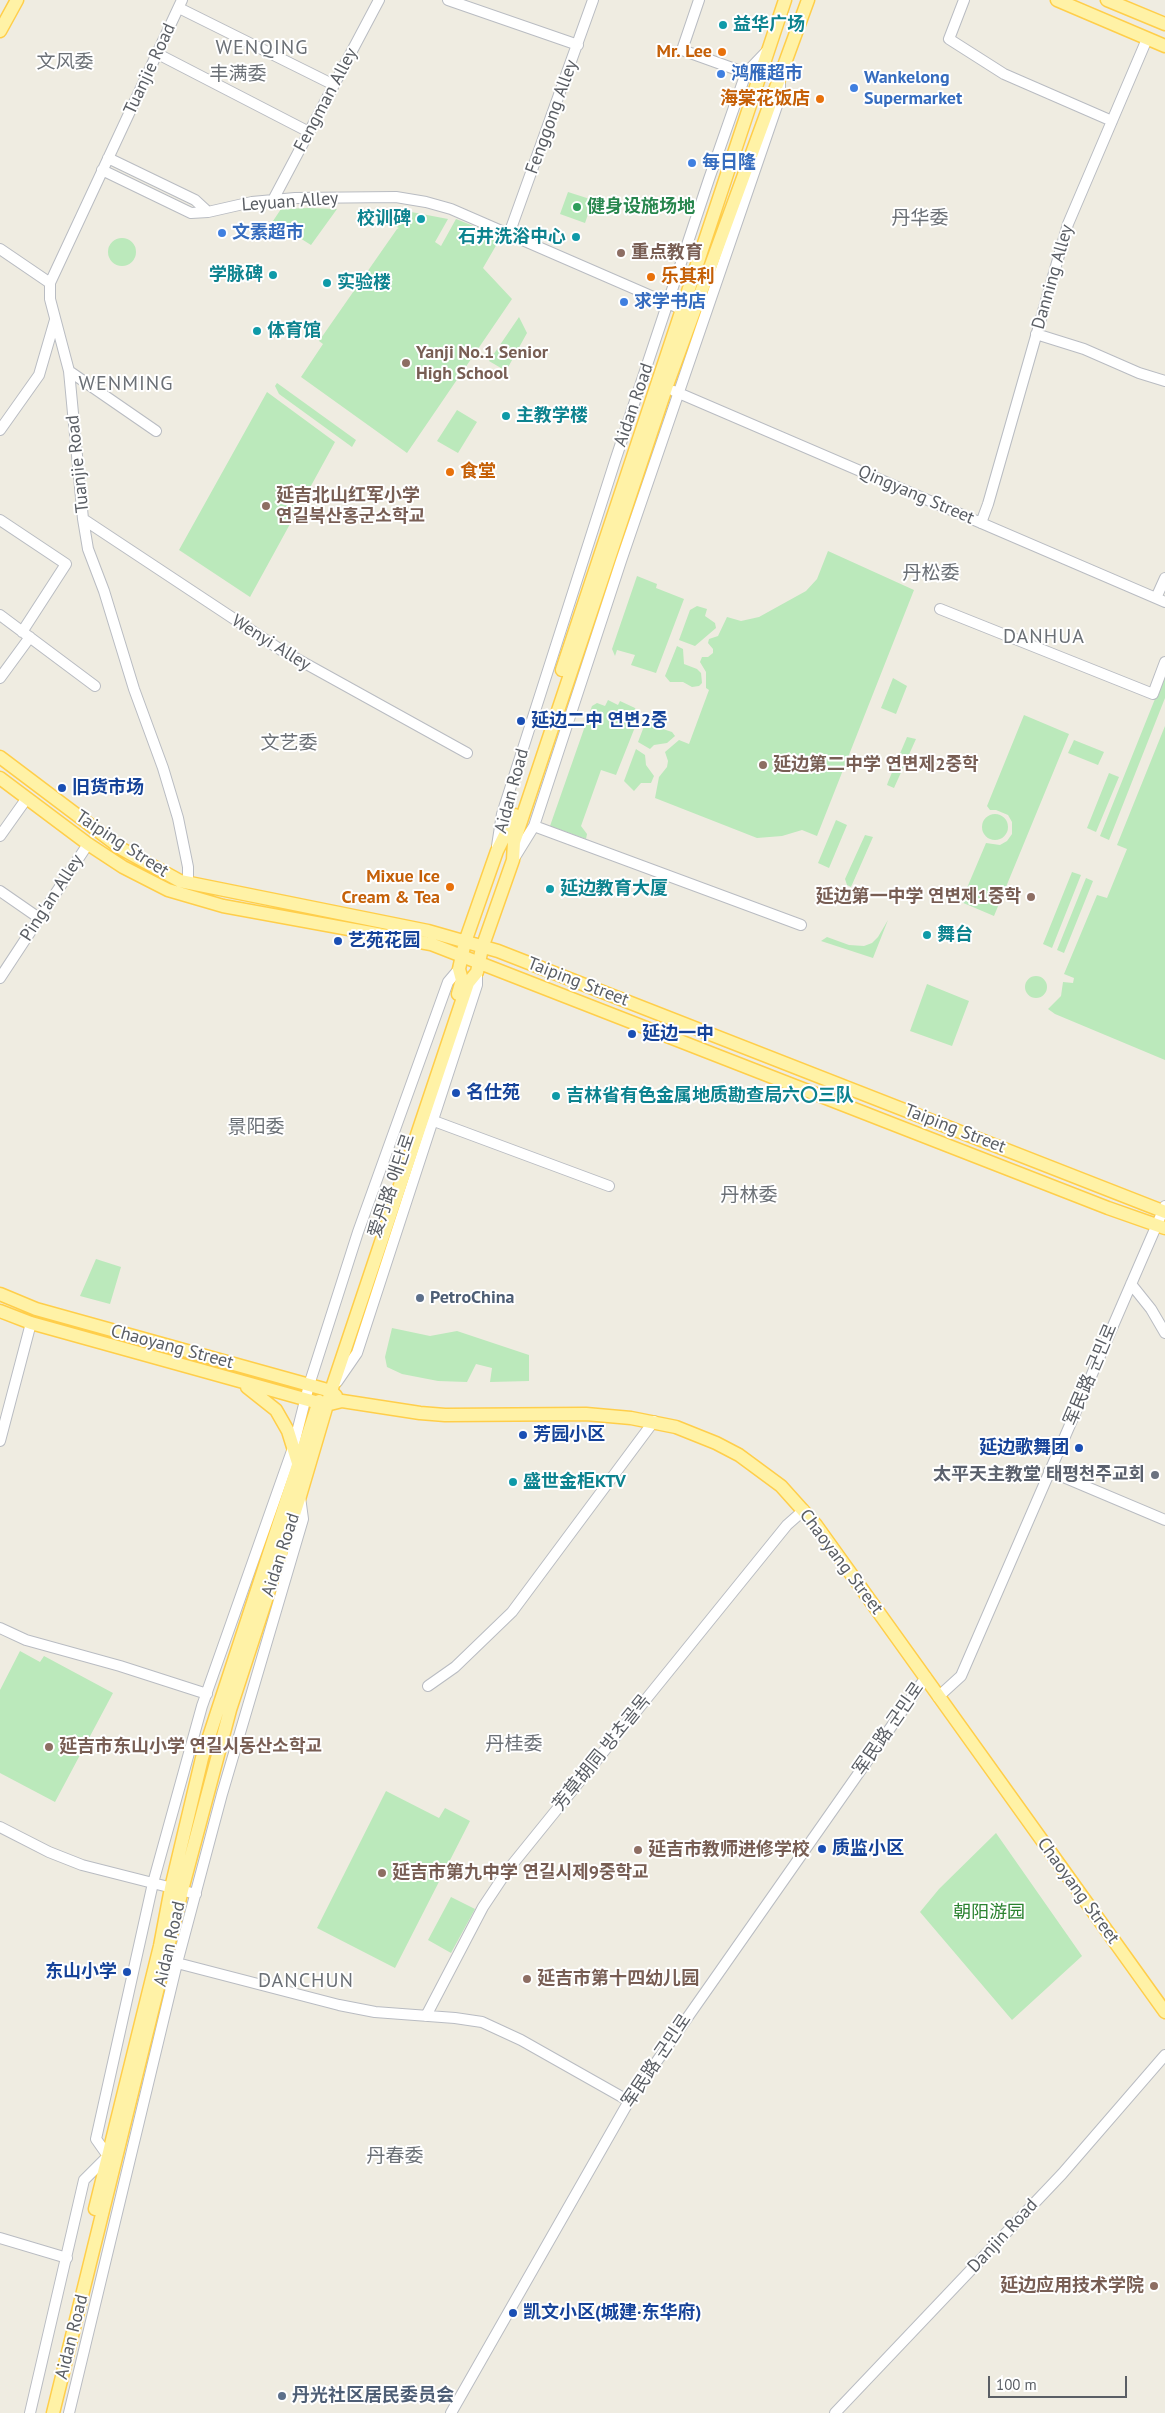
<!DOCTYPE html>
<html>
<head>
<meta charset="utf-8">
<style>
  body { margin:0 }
  #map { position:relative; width:1165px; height:2413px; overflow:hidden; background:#efece1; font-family:"PT Sans",sans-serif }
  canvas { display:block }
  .scale { position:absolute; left:988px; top:2376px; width:139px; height:22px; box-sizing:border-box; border:2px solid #5a5e64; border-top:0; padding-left:6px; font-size:15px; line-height:18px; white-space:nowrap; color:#5a5e64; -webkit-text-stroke:4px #fff; paint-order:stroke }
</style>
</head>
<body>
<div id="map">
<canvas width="1165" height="2413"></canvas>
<div class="scale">100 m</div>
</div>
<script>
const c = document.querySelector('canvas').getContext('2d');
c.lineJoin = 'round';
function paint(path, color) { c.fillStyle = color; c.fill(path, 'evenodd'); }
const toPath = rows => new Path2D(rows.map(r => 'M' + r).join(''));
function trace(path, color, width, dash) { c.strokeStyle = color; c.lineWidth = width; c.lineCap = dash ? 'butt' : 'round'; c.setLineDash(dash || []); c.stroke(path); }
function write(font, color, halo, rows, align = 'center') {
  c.font = font + ' "PT Sans","Noto Sans SC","Noto Sans KR",sans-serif'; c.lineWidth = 4; c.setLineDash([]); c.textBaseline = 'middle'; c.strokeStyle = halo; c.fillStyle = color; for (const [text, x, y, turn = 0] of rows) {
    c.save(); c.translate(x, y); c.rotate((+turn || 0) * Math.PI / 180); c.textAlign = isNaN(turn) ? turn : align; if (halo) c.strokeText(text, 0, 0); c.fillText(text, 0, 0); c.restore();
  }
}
paint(toPath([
  [568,192,593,200,585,223,560,214],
  [308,208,337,209,311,245,273,221,281,209],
  [361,209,406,211,448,219,435,242,441,246,456,219,501,237,483,268,512,299,407,453,301,377,323,344,319,341,397,229,399,228,361,212],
  '108 252a14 14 0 1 1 28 0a14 14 0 1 1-28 0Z',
  [519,317,527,333,506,371,489,361],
  [277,383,356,440,352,447,279,394,275,386],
  [267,392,335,442,250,597,179,550],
  [457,410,477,422,458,453,437,441],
  [828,551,914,590,817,836,802,830,782,836,757,838,655,798,659,777,667,767,668,761,665,752,679,740,689,744,709,690,706,688,706,672,700,662,702,657,708,657,713,653,713,649,708,643,709,639,718,636,727,617,741,621,759,617,806,591,817,579],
  [637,576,657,584,656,588,684,599,656,673,631,665,635,655,617,650,615,656,612,649],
  [697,606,707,609,705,616,715,623,716,628,695,646,679,640,690,610],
  [677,646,683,649,684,664,697,669,701,673,702,683,699,686,692,687,683,682,670,682,665,676],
  [1165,674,1165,698,1109,840,1100,836],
  [893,678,907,686,896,714,881,708],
  [608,700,618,705,620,701,635,708,639,717,616,775,601,770,581,826,587,834,586,839,550,826,592,706,597,703,605,706],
  [1024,715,1069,734,994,916,961,902,986,843,1000,845,1007,841,1012,834,1012,822,1008,815,996,810,990,810,987,806],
  [655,720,663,729,672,732,675,736,667,743,654,745,650,749,638,742,646,721],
  [1165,726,1165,1060,1055,1014,1048,1009,1061,996,1063,982,1073,983,1074,978,1064,974,1097,895,1107,898,1127,849,1117,845],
  [907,737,916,739,894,788,887,785,888,782],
  [1074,740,1104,752,1098,765,1068,753],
  [636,749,645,755,646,765,654,776,651,783,641,783,634,791,624,781],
  [1109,773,1119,777,1096,832,1087,828],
  '982 827a13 13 0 1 1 26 0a13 13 0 1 1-26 0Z',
  [836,820,847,825,829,868,818,863],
  [865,835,873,837,851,887,847,885,845,879],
  [1072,872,1081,875,1052,948,1043,944],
  [1086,878,1093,881,1064,953,1057,950],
  [888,920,873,958,821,941,827,937,849,945,864,946,872,943,878,937],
  '1025 987a11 11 0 1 1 22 0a11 11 0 1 1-22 0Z',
  [927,984,969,1001,952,1046,910,1031],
  [96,1259,121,1267,110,1304,80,1296],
  [392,1328,430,1336,457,1331,529,1355,529,1381,490,1382,492,1368,476,1364,467,1382,438,1381,402,1374,387,1367,385,1357],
  [20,1651,40,1662,44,1656,113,1693,55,1802,0,1773,0,1690],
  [386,1791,439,1818,445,1808,470,1821,395,1968,317,1928],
  [996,1833,1082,1956,1012,2020,920,1912,939,1889],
  [451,1897,475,1909,451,1953,428,1940]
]), '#bbe9bb');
const minor = toPath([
  [182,0,50,283,50,299,69,371,83,519,88,549,104,591,134,689,163,768,178,818,188,867,188,883],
  [448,0,578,45],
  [699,0,682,50,746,73],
  [964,0,949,39,1004,74,1112,121],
  [179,8,334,85],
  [156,53,309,132],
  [108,158,195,200,208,212],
  [102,170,191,213,208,212,252,202,295,198,396,197,426,202,451,209,681,309],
  [273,200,379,0],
  [509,234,593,0],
  [0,249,50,283],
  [1036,334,1084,349,1139,373,1165,381],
  [69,371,156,431],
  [674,391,1165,602],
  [0,430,39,375,55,320],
  [83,519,281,650,467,753],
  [0,520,66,564,22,632],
  [981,523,988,504,1068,224,1147,39],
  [1156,598,1165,578],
  [940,609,1153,694,1165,662],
  [0,615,95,686],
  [0,678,30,637],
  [534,826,801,925],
  [0,836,27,798],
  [497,846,502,814,615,461,709,179,746,73,767,51],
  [513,860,534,826,621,561,780,97,780,82],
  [0,891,39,918],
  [0,978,88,844],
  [434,1121,609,1186],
  [1131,1284,1151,1309,1165,1333],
  [337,1382,357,1353,477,985,477,972],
  [0,1441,31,1323],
  [1049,1471,1165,1520],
  [0,1628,26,1640,120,1666,207,1694],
  [428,1686,455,1667,512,1612,654,1421],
  [938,1697,961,1676,1165,1206],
  [0,1827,49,1852,82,1865,196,1894],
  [177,1963,339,2005,375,2012,455,2018,482,2022,521,2040,629,2101],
  [426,2016,483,1907,507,1871,787,1525,804,1510],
  [0,2238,67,2258],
  [30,2413,84,2180,108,2156,96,2139,153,1883,202,1706,293,1448,309,1385,358,1232,448,982,459,969],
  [69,2413,177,1963,222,1794,303,1519,300,1497],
  [451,2413,629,2101,926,1677],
  [835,2413,1062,2174,1165,2055]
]);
const major = toPath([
  [1057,0,1165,46],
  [1107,0,1165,24],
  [0,31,17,0],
  [562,670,785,0],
  [0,757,122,849,180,881,428,931,498,951,1165,1212],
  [0,778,88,844,123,867,168,890,223,906,431,944,1108,1208,1165,1228],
  [458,994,462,980,459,969,465,942,497,851,515,815],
  [0,1294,36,1309,331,1391,336,1396],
  [0,1311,31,1323,326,1405,342,1401,420,1413,445,1415,586,1414,631,1418,676,1427,716,1443,739,1455,781,1486,816,1525,1165,2012],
  [247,1387,276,1410,288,1431,298,1463],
  [95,2209,160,1946,171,1888,202,1758,319,1401],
  [53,2413,182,1890,230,1710,300,1496,331,1391,468,983,477,972,482,948,513,860,514,842,666,388,808,0]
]);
trace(minor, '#b9bcc2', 12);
trace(major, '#ffce4a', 15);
trace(minor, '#fff', 10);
trace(major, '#fff2a6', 12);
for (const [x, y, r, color] of [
  [723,25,5,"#0f9aa8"],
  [722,52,5,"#e8710a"],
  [721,74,5,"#3f7fe0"],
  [854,88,5,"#3f7fe0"],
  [820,99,5,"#e8710a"],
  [692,163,5,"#3f7fe0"],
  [577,207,5,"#2e9e5b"],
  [421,219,5,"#0f9aa8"],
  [222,233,5,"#3f7fe0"],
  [576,237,5,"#0f9aa8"],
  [621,253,5,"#8d6e63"],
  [273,275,5,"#0f9aa8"],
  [651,277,5,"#e8710a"],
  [327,283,5,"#0f9aa8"],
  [624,302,5,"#3f7fe0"],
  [257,331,5,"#0f9aa8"],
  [406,363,5,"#8d6e63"],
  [506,416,5,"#0f9aa8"],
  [450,472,5,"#e8710a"],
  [266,506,5,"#8d6e63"],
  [521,721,5,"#1a4fb4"],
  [763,765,5,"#8d6e63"],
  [62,788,5,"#1a4fb4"],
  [450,887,5,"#e8710a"],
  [550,889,5,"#0f9aa8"],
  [1031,897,5,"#8d6e63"],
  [927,935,5,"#0f9aa8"],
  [338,941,5,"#1a4fb4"],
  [632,1034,5,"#1a4fb4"],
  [456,1093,5,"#1a4fb4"],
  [556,1096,5,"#0f9aa8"],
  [420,1298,5,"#5c6f8a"],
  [523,1435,5,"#1a4fb4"],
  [1079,1448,5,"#1a4fb4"],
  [1155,1475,5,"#6b7280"],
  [513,1482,5,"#0f9aa8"],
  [49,1747,5,"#8d6e63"],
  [822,1849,5,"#1a4fb4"],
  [638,1850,5,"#8d6e63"],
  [382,1873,5,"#8d6e63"],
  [127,1972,5,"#1a4fb4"],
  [527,1979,5,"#8d6e63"],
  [1154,2286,5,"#8d6e63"],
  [513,2313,5,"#1a4fb4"],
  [282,2396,5,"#5c6f8a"]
]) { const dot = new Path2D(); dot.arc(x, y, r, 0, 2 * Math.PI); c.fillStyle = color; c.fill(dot); trace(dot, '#fff', 2); }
write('bold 18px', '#0d838f', '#fff', [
  ["益华广场",733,25],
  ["校训碑",411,219,"right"],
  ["石井洗浴中心",566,237,"right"],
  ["学脉碑",263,275,"right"],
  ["实验楼",337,283],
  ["体育馆",267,331],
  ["主教学楼",516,416],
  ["延边教育大厦",560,889],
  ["舞台",937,935],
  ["吉林省有色金属地质勘查局六〇三队",566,1096],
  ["盛世金柜KTV",523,1482]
], 'left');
write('bold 18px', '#c56008', '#fff', [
  ["Mr. Lee",712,52],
  ["海棠花饭店",810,99],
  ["乐其利",661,277,"left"],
  ["食堂",460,472,"left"],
  ["Mixue Ice",440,877],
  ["Cream & Tea",440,898]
], 'right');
write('18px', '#5a5e64', '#fff', [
  ["Tuanjie Road",150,69,-65],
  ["Fengman Alley",326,100,-62],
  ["Fenggong Alley",552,117,-70],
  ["Leyuan Alley",290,202,-4],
  ["Danning Alley",1053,277,-74],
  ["Aidan Road",634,405,-71],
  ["Tuanjie Road",78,464,-96],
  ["Qingyang Street",916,495,23],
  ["Wenyi Alley",271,643,32],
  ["Aidan Road",512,791,-75],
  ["Taiping Street",122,844,33],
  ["Ping'an Alley",52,898,-57],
  ["Taiping Street",578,982,21],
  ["Taiping Street",955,1129,21],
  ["爱丹路 애단로",392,1186,-71],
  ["Chaoyang Street",172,1347,15],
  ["军民路 군민로",1091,1375,-67],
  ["Aidan Road",281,1555,-72],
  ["Chaoyang Street",841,1562,53],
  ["军民路 군민로",889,1729,-55],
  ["芳草胡同 방초골목",602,1753,-51],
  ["Chaoyang Street",1078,1891,54],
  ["Aidan Road",170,1944,-77],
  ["军民路 군민로",657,2061,-56],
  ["Danjin Road",1003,2236,-47],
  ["Aidan Road",72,2337,-76]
]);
write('bold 18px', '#366cbe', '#fff', [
  ["鸿雁超市",731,74],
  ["Wankelong",864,78],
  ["Supermarket",864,99],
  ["每日隆",702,163],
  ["文素超市",232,233],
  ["求学书店",634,302]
], 'left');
write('bold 18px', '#27864d', '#fff', [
  ["健身设施场地",587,207]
], 'left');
write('bold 18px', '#785e54', '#fff', [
  ["重点教育",631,253],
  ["Yanji No.1 Senior",416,353],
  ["High School",416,374],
  ["延吉北山红军小学",276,496],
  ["연길북산홍군소학교",276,517],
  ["延边第二中学 연변제2중학",773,765],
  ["延边第一中学 연변제1중학",1021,897,"right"],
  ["延吉市东山小学 연길시동산소학교",59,1747],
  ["延吉市教师进修学校",648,1850],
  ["延吉市第九中学 연길시제9중학교",392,1873],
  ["延吉市第十四幼儿园",537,1979],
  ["延边应用技术学院",1144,2286,"right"]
], 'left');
write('bold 18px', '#164399', '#fff', [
  ["延边二中 연변2중",531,721],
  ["旧货市场",72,788],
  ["艺苑花园",348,941],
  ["延边一中",642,1034],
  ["名仕苑",466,1093],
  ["芳园小区",533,1435],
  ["延边歌舞团",1069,1448,"right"],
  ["质监小区",832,1849],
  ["东山小学",117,1972,"right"],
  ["凯文小区(城建·东华府)",523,2313]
], 'left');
write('bold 18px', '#4e5e75', '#fff', [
  ["PetroChina",430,1298],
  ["丹光社区居民委员会",292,2396]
], 'left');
write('bold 18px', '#5b616d', '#fff', [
  ["太平天主教堂 태평천주교회",1145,1475]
], 'right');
write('18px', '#2b8230', '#fff', [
  ["朝阳游园",989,1913]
]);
write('19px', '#6b7076', '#fff', [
  ["文风委",65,63],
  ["丰满委",238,75],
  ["丹华委",920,219],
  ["丹松委",931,574],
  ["文艺委",289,744],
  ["景阳委",256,1128],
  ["丹林委",749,1196],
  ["丹桂委",514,1745],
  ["丹春委",395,2157]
]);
c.letterSpacing = '1px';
write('20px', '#6b7076', '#fff', [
  ["WENQING",262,48],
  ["WENMING",126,384],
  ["DANHUA",1044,637],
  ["DANCHUN",306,1981]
]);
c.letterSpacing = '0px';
</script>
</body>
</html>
